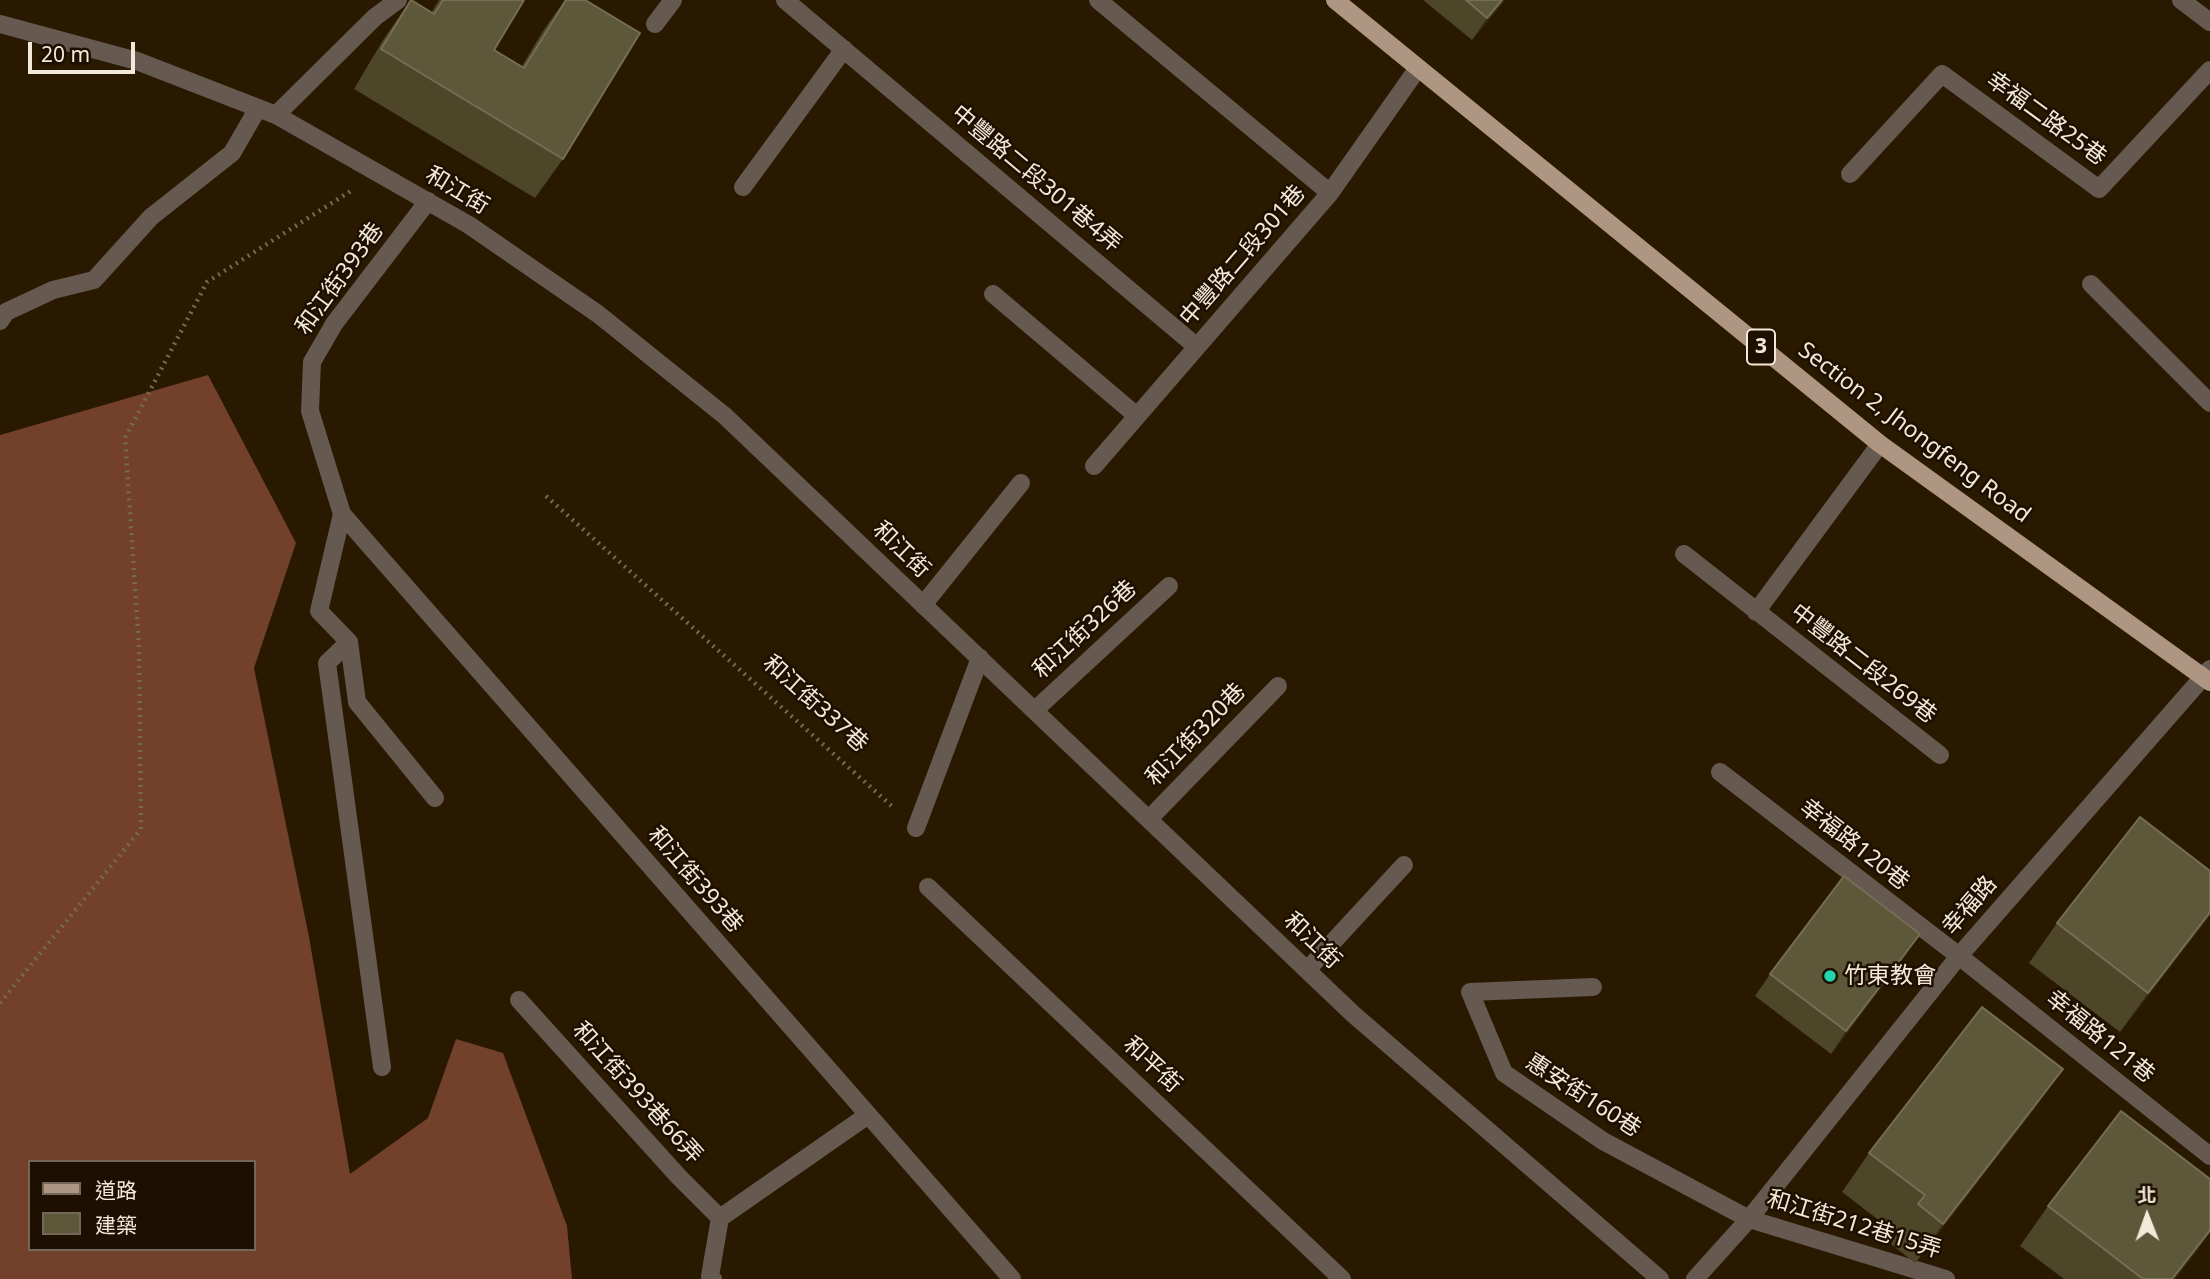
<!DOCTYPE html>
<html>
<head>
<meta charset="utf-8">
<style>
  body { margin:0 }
  #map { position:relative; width:2210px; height:1279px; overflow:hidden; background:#281900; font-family:"Noto Sans","Noto Sans TC",sans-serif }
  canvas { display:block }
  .legend { position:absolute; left:28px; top:1160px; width:228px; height:91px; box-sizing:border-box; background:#1e1000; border:2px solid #736757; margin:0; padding:9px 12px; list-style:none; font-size:21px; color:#f3e9d9 }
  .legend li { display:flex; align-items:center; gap:14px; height:35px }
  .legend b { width:35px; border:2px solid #736757 }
  .north { position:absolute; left:2112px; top:1181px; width:70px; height:70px; -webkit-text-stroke:5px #1e1000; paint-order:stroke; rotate:359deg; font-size:19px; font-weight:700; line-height:28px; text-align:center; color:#f3e9d9 }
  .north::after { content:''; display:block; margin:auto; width:24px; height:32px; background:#f3e9d9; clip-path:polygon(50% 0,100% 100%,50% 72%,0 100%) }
  .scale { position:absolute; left:28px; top:42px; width:107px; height:32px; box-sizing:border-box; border:4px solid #f3e9d9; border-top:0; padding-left:9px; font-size:21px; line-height:24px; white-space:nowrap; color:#f3e9d9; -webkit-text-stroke:5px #1e1000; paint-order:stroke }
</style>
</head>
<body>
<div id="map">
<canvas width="2210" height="1279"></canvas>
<ul class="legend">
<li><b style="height:9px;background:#ae9682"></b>道路</li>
<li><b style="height:19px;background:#5e583b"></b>建築</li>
</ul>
<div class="north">北</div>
<div class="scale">20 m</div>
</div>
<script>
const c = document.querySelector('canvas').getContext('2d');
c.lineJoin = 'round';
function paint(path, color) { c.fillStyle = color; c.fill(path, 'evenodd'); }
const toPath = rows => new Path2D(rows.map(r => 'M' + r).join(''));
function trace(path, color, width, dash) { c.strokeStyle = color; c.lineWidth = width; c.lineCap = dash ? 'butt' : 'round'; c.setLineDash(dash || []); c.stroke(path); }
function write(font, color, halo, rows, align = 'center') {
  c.font = font + ' "Noto Sans","Noto Sans TC",sans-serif'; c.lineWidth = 5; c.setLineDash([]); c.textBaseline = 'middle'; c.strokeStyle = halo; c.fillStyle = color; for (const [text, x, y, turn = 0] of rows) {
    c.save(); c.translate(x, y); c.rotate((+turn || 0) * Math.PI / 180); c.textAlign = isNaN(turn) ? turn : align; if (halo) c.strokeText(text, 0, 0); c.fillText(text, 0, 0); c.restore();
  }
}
paint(toPath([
  [208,375,296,543,254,668,309,937,350,1174,428,1118,456,1039,503,1053,567,1226,572,1279,0,1279,0,435],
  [30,1162,254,1162,254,1249,30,1249]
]), '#73402b');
trace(toPath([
  [546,496,895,809],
  [0,1003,141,829,139,647,125,438,207,282,354,189]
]), '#766953', 4.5, [2, 5]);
trace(toPath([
  [785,0,1197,347],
  [1098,0,1330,193],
  [655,24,673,0],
  [276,115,375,17,398,0],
  [1850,174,1942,74,2099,189,2210,70],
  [743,187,844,49],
  [428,201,334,324,312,362,310,411,342,514,1012,1279],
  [2091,284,2210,403],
  [993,294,1137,416],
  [0,321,6,312,53,290,94,280,151,217,232,153,258,108],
  [1094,466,1330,193,1418,68],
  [342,514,319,611,349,642,357,702,435,798],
  [1684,554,1940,755],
  [923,605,1021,483],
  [1756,612,1880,444],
  [349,642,327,663,382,1067],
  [1035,710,1169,586],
  [1720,772,1959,956,2210,1156],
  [1149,819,1278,686],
  [916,828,980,658],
  [1307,970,1404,865],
  [1593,987,1470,992,1504,1073,1603,1141,1749,1219,1946,1279],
  [519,1000,679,1177,720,1218,710,1276,713,1279],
  [720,1218,868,1115]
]), '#655950', 18);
trace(toPath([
  [2181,0,2210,22],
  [0,24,137,61,276,115,469,225,598,314,725,416,1353,1014,1660,1279],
  [928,887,1342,1279],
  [1695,1279,1749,1219,1959,956,2210,669]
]), '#655950', 18);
trace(toPath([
  [1335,0,1880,444,2210,682]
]), '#ae9682', 18);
paint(toPath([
  [411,0,431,13,439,0,524,0,494,50,522,66,543,31,565,0,585,0,563,159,535,198,354,89,383,40],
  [1423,0,1505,0,1472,40],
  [2210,871,2210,915,2120,1032,2029,963,2057,923],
  [1905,956,1831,1054,1755,996,1770,974],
  [2035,1108,1915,1263,1891,1244,1897,1234,1842,1192,1869,1153],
  [2210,1179,2210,1233,2175,1279,2064,1279,2020,1246,2048,1206]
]), '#4d4628');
paint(toPath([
  [1502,0,1505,0,1472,40,1487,18],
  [2210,912,2210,915,2202,925,2120,1032,2148,993],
  [1920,934,1905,956,1831,1054,1846,1031],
  [2063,1069,2035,1108,1915,1263,1943,1224],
  [2210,1230,2210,1233,2175,1279,2172,1279]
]), '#362d10');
const building = toPath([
  [411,0,434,14,443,0,524,0,494,50,524,68,566,0,585,0,640,33,563,159,381,49,411,0],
  [1466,0,1502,0,1487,18,1466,0],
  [2140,817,2210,871,2210,912,2148,993,2057,923,2140,817],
  [1844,876,1920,934,1846,1031,1770,974,1844,876],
  [1982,1007,2063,1069,1943,1224,1918,1204,1925,1195,1869,1153,1982,1007],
  [2121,1111,2210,1179,2210,1230,2172,1279,2143,1279,2048,1206,2121,1111]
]);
paint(building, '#5e583b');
trace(building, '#766e54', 2);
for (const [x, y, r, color] of [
  [1830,976,7,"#23d5af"]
]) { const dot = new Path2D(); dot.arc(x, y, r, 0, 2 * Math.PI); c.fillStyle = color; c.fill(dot); trace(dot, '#1e1000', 2.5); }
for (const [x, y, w] of [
  [1761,347,28]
]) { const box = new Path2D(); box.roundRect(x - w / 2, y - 17.5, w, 35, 5); c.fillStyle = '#1e1000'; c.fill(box); trace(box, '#f3e9d9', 2); }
write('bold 21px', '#f3e9d9', null, [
  ["3",1761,347]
]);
write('23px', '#f3e9d9', '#1e1000', [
  ["幸福二路25巷",2046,119,36],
  ["中豐路二段301巷4弄",1036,179,40],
  ["和江街",457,191,31],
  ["中豐路二段301巷",1243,256,-49],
  ["和江街393巷",340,279,-54],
  ["Section 2, Jhongfeng Road",1914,433,37],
  ["和江街",901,550,44],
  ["和江街326巷",1085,630,-43],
  ["中豐路二段269巷",1863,664,38],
  ["和江街337巷",815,704,42],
  ["和江街320巷",1196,735,-46],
  ["幸福路120巷",1854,845,38],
  ["和江街393巷",695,880,49],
  ["幸福路",1970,906,-49],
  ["和江街",1312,941,44],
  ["幸福路121巷",2100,1037,39],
  ["和平街",1152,1065,43],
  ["和江街393巷66弄",637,1093,48],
  ["惠安街160巷",1583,1096,33],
  ["和江街212巷15弄",1854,1225,17]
]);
write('23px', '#f3e9d9', '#1e1000', [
  ["竹東教會",1844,976]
], 'left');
</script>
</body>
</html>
